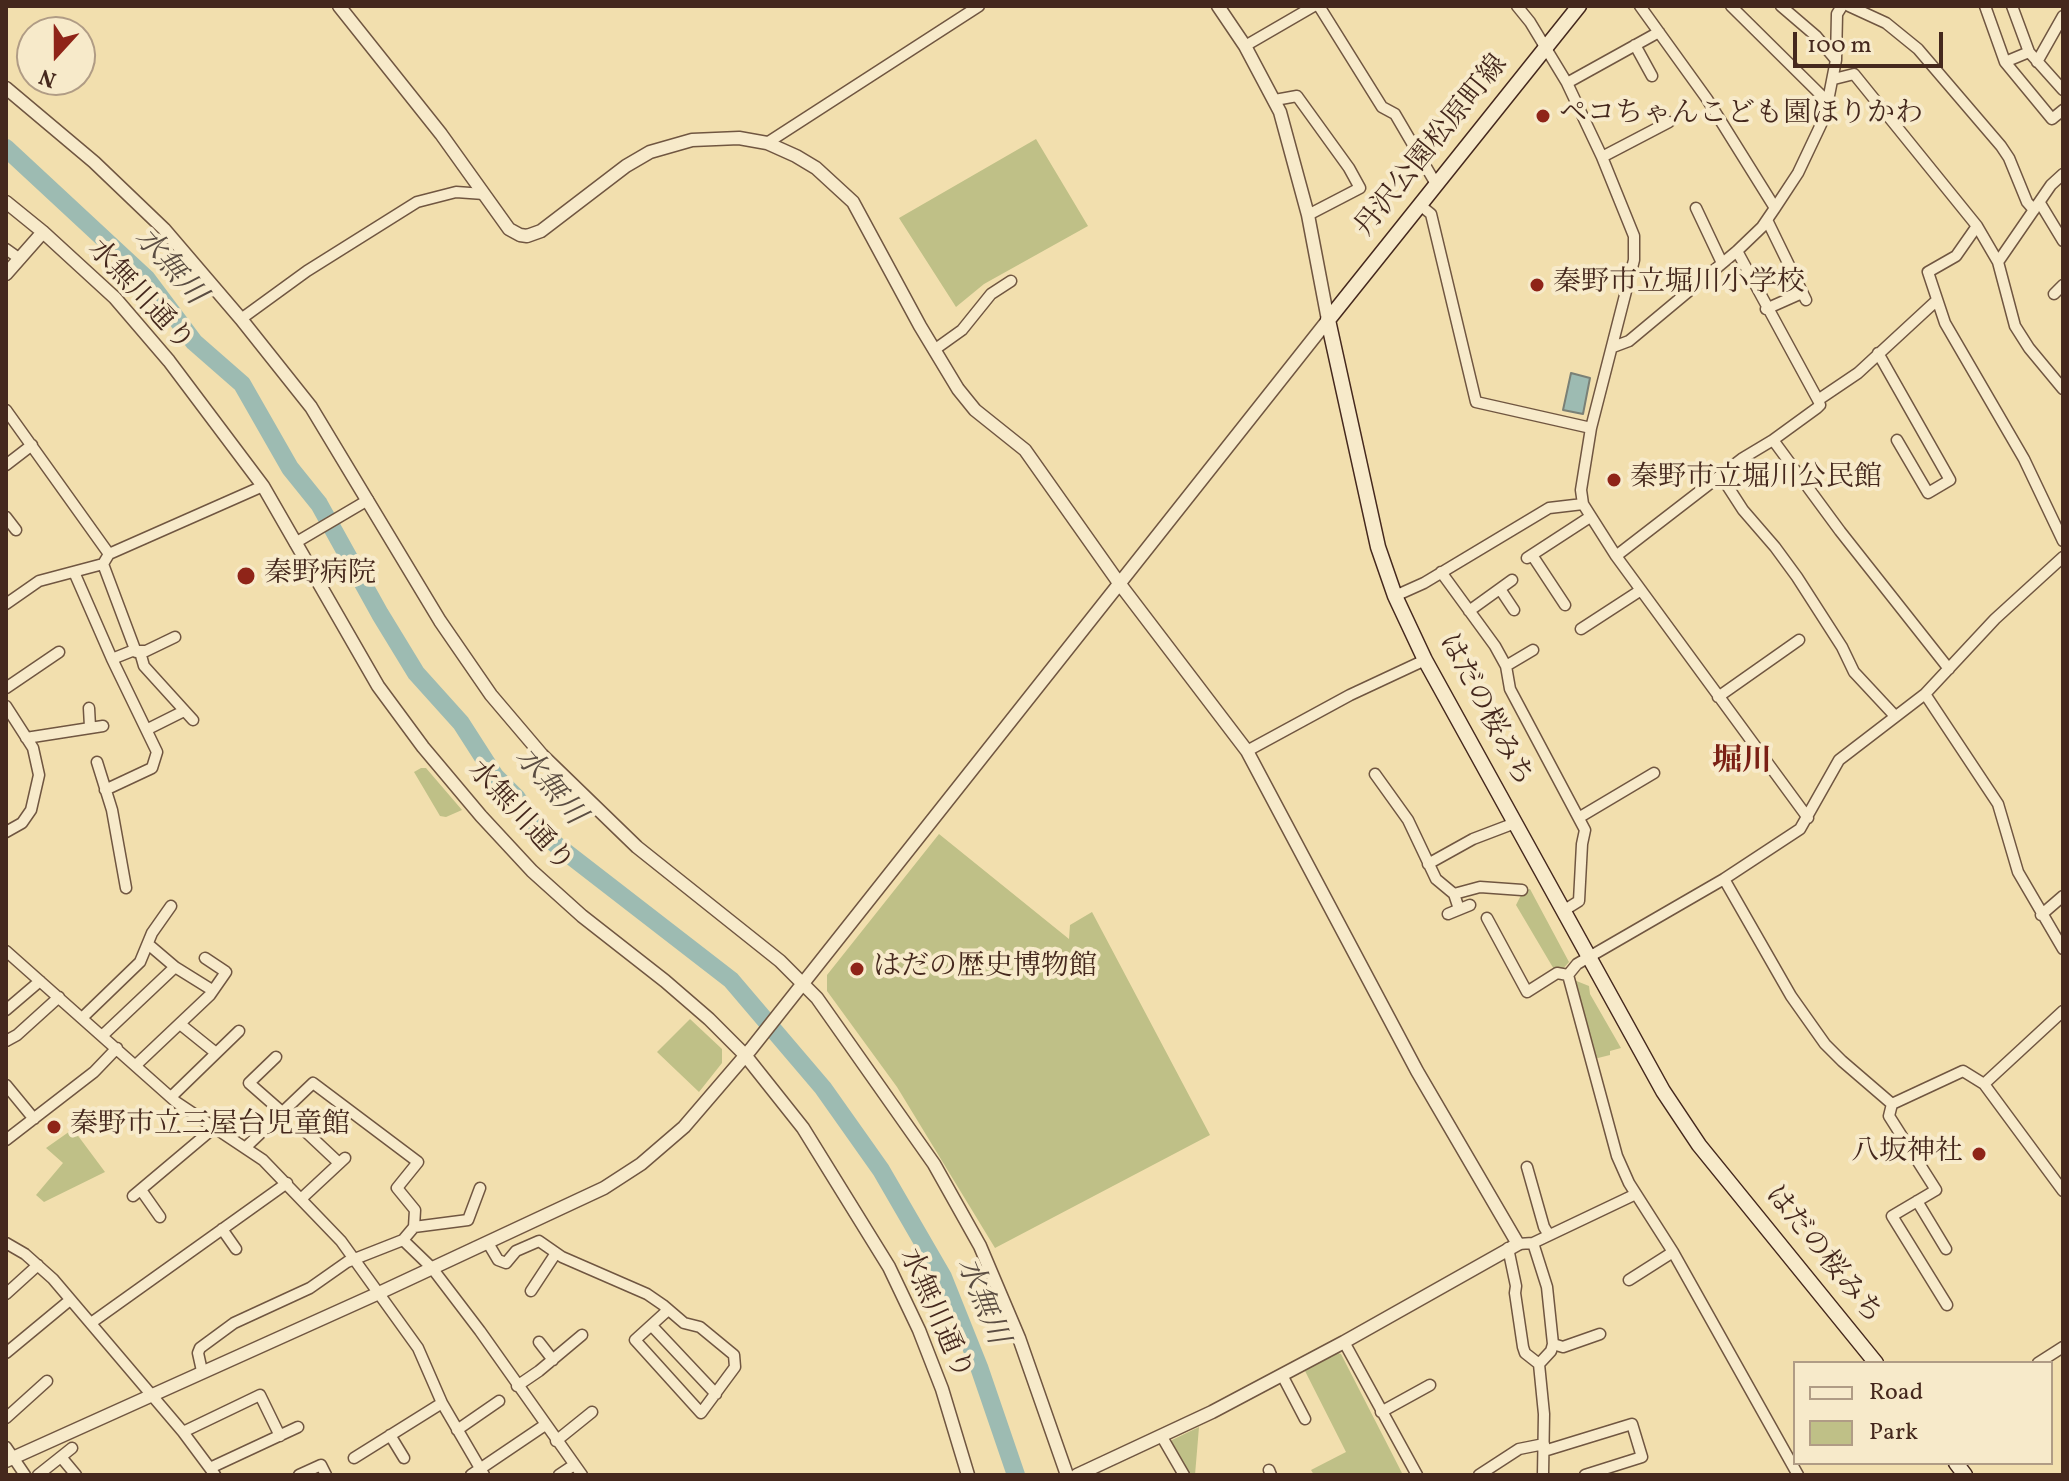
<!DOCTYPE html>
<html>
<head>
<meta charset="utf-8">
<style>
  body { margin:0 }
  #map { position:relative; width:2069px; height:1481px; overflow:hidden; background:#f2dfae; font-family:Vollkorn,serif }
  canvas { display:block }
  .frame { position:absolute; inset:0; border:8px solid #45281d; pointer-events:none }
  .legend { position:absolute; left:1793px; top:1361px; width:260px; height:104px; box-sizing:border-box; background:#f7eaca; border:2px solid #b09c85; margin:0; padding:10px 14px; list-style:none; font-size:24px; color:#45281d }
  .legend li { display:flex; align-items:center; gap:16px; height:40px }
  .legend b { width:40px; border:2px solid #b09c85 }
  .north { position:absolute; left:16px; top:16px; width:80px; height:80px; box-sizing:border-box; background:#f7eaca; border:2px solid #b09c85; border-radius:50%; rotate:201deg; font-size:22px; font-weight:700; line-height:32px; text-align:center; color:#45281d }
  .north::after { content:''; display:block; margin:auto; width:28px; height:36px; background:#8f2418; clip-path:polygon(50% 0,100% 100%,50% 72%,0 100%) }
  .scale { position:absolute; left:1793px; top:32px; width:150px; height:36px; box-sizing:border-box; border:4px solid #45281d; border-top:0; padding-left:10px; font-size:24px; line-height:28px; white-space:nowrap; color:#45281d; -webkit-text-stroke:6px #f7eaca; paint-order:stroke }
</style>
</head>
<body>
<div id="map">
<canvas width="2069" height="1481"></canvas>
<div class="frame"></div>
<ul class="legend">
<li><b style="height:10px;background:#f7eaca"></b>Road</li>
<li><b style="height:22px;background:#bfc087"></b>Park</li>
</ul>
<div class="north">N</div>
<div class="scale">100 m</div>
</div>
<script>
const c = document.querySelector('canvas').getContext('2d');
c.lineJoin = 'round';
function paint(path, color) { c.fillStyle = color; c.fill(path, 'evenodd'); }
const toPath = rows => new Path2D(rows.map(r => 'M' + r).join(''));
function trace(path, color, width, dash) { c.strokeStyle = color; c.lineWidth = width; c.lineCap = dash ? 'butt' : 'round'; c.setLineDash(dash || []); c.stroke(path); }
function write(font, color, halo, rows, align = 'center') {
  c.font = font + ' Vollkorn,"Noto Serif JP",serif'; c.lineWidth = 8; c.setLineDash([]); c.textBaseline = 'middle'; c.strokeStyle = halo; c.fillStyle = color; for (const [text, x, y, turn = 0] of rows) {
    c.save(); c.translate(x, y); c.rotate((+turn || 0) * Math.PI / 180); c.textAlign = isNaN(turn) ? turn : align; if (halo) c.strokeText(text, 0, 0); c.fillText(text, 0, 0); c.restore();
  }
}
paint(toPath([
  [1036,139,1088,226,984,284,956,307,899,218],
  [421,768,426,768,462,810,446,817,440,816,414,772],
  [939,834,1069,939,1070,925,1092,912,1210,1135,995,1248,897,1087,827,991,827,975],
  [1530,889,1569,962,1561,971,1555,971,1516,905,1523,891],
  [1574,980,1589,986,1590,994,1621,1048,1610,1051,1610,1055,1594,1059],
  [690,1019,722,1049,722,1063,699,1092,657,1052],
  [73,1129,105,1172,44,1202,36,1195,63,1163,46,1148],
  [1338,1353,1341,1354,1403,1475,1314,1475,1311,1470,1346,1452,1305,1371],
  [1199,1427,1195,1475,1188,1475,1171,1444,1172,1440]
]), '#bfc087');
const water = toPath([
  [1571,373,1590,378,1583,414,1563,410,1571,373]
]);
paint(water, '#9dbbb2');
trace(water, '#7a8076', 2);
trace(toPath([
  [6,148,146,278,194,342,242,384,290,468,319,504,380,614,416,673,461,723,495,776,516,797,541,833,731,980,823,1088,881,1170,943,1277,979,1367,1016,1475]
]), '#9dbbb2', 18);
const minor = toPath([
  [1319,6,1382,107,1395,114,1436,184],
  [1517,6,1530,22,1567,83,1602,157,1634,236,1634,260,1591,428,1581,490,1583,504,1616,556,1808,818],
  [1640,6,1707,99,1775,208],
  [1731,6,1829,103],
  [1781,6,1816,36,1836,60],
  [1849,6,1886,23,1918,49,2001,146,2009,158,2027,202,2034,210],
  [1985,6,2005,62,2052,119,2063,110],
  [2012,6,2029,52,2063,90],
  [1635,45,1652,76],
  [1245,46,1314,6],
  [2005,62,2029,52],
  [2037,62,2063,16],
  [1834,79,1854,74,1977,226,1998,262,2015,326,2029,348,2063,389],
  [1567,83,1659,32],
  [1275,100,1297,96,1349,168,1360,188,1308,215],
  [767,143,979,6],
  [1602,157,1669,122],
  [2040,203,2063,241],
  [1420,205,1431,214,1476,402,1591,428],
  [1696,208,1722,263],
  [1767,220,1806,300],
  [1977,226,1956,256,1928,272,1945,323,2024,459,2063,541],
  [6,249,20,259],
  [1737,251,1818,400],
  [1998,262,2051,185,2063,174],
  [2054,294,2063,285],
  [1766,309,1802,293],
  [241,319,307,271,417,202,456,192,484,194],
  [1613,347,1629,341,1737,251,1762,227,1775,208,1798,173,1825,116,1836,60,1837,14,1842,6],
  [934,350,962,330,991,294,1011,281],
  [1878,353,1950,480,1928,493,1897,440],
  [6,410,109,554],
  [1773,440,1840,531,1949,669],
  [6,465,32,445],
  [1721,476,1743,510,1775,547,1797,577,1842,647,1854,672,1895,716],
  [6,517,16,530],
  [295,543,368,500],
  [1532,555,1565,605],
  [1616,556,1743,458,1773,440,1817,408,1820,405,1818,400,1858,373,1936,301],
  [1527,558,1590,517],
  [103,564,136,652],
  [74,572,112,659,157,752,152,768,105,790],
  [1441,572,1495,646,1506,666,1510,689,1585,830,1582,844,1579,901,1563,911],
  [1500,589,1514,610],
  [1395,596,1424,583,1549,508,1583,504],
  [6,604,39,581,103,564,109,554,263,486],
  [1469,611,1512,580],
  [1581,629,1641,590],
  [140,652,144,666,193,720],
  [112,659,132,651,146,651,175,637],
  [1506,666,1533,650],
  [6,688,59,652],
  [1925,694,1998,804,2018,872,2063,949],
  [1718,697,1799,640],
  [6,706,33,748,39,775,31,810,22,823,6,832],
  [89,708,90,727],
  [148,729,184,711],
  [26,738,103,726],
  [1247,751,1350,695,1425,660],
  [97,762,112,810,126,888],
  [1375,774,1408,820,1436,879,1454,894,1459,909],
  [1580,817,1654,773],
  [1428,864,1473,839,1515,823],
  [1724,879,1791,996,1825,1044,1842,1061,1892,1104,1963,1071,1984,1084,2063,1191],
  [1454,894,1480,887,1522,890],
  [1448,914,1470,905],
  [2041,915,2063,896],
  [1487,918,1527,992,1557,973,1568,975],
  [148,944,175,967,212,990],
  [6,951,176,1102,263,1160,341,1241,418,1348,442,1403,484,1475],
  [6,1010,40,981],
  [83,1017,140,962,152,933,171,906],
  [180,1024,216,1053],
  [103,1035,175,967],
  [6,1041,17,1035,59,997],
  [276,1057,249,1083,282,1112],
  [136,1065,210,995,226,972,205,958],
  [1984,1084,2063,1011],
  [6,1085,34,1119],
  [171,1097,239,1031],
  [1892,1104,1889,1116,1936,1190,1892,1216,1947,1305],
  [305,1131,339,1163],
  [6,1140,94,1072,117,1048],
  [1527,1167,1544,1227,1549,1235],
  [141,1190,160,1217],
  [133,1196,215,1127],
  [302,1198,345,1158],
  [1917,1201,1946,1249],
  [414,1227,468,1220,480,1188],
  [222,1229,236,1249],
  [403,1240,432,1268,480,1331,582,1475],
  [6,1243,25,1254,53,1279,183,1432,215,1475],
  [488,1243,498,1260,506,1263,516,1251,539,1241,562,1257,647,1294,663,1305,684,1323,700,1327,734,1355,735,1367,701,1413,635,1340,668,1310],
  [1533,1243,1547,1287,1553,1344,1551,1351,1539,1364],
  [1518,1244,1533,1243,1636,1194],
  [1508,1248,1516,1286,1515,1293,1523,1347,1525,1353,1539,1364,1544,1414,1543,1475],
  [1629,1280,1673,1252],
  [531,1291,556,1253],
  [6,1294,38,1265],
  [91,1323,287,1183],
  [652,1326,716,1394],
  [539,1342,553,1360],
  [1344,1342,1417,1475],
  [1553,1344,1563,1347,1600,1334],
  [6,1353,70,1300],
  [2038,1363,2063,1347],
  [202,1371,198,1353,200,1348,234,1323,310,1288,347,1262,403,1240,414,1227,415,1210,397,1188,418,1162,313,1083,246,1147],
  [1282,1375,1305,1419],
  [517,1386,539,1371,582,1335],
  [1381,1412,1430,1385],
  [6,1418,47,1381],
  [457,1430,499,1401],
  [183,1432,260,1395,280,1436],
  [390,1435,404,1458],
  [1162,1437,1184,1475],
  [556,1441,592,1412],
  [6,1447,25,1475],
  [1544,1451,1632,1424,1642,1457,1585,1475],
  [61,1457,76,1475],
  [354,1458,442,1403],
  [210,1468,298,1427],
  [1269,1470,1271,1475],
  [38,1475,72,1448],
  [299,1475,321,1465,326,1475],
  [471,1475,545,1425],
  [559,1475,574,1465],
  [1479,1475,1519,1449,1544,1444],
  [1798,1475,1673,1252,1629,1183,1617,1156,1568,975,1577,964,1724,879,1800,829,1839,760,1925,694,1995,619,2063,557]
]);
const tertiary = toPath([
  [339,6,441,134,509,229,520,235,527,236,541,231,626,166,650,152,692,140,739,138,767,143,796,156,816,168,853,202,920,326,958,389,975,410,1025,450,1119,583,1247,751,1417,1071,1518,1244,1344,1342,1212,1412,1077,1475],
  [6,88,94,162,164,229,241,319,311,407,440,621,491,695,542,755,637,847,780,961,817,998,934,1164,980,1246,1019,1338,1067,1475],
  [6,202,43,232,115,298,169,361,263,486,378,686,423,747,481,816,532,871,582,916,665,981,709,1019,745,1055,803,1128,889,1267,919,1330,942,1389,968,1475],
  [6,274,43,232],
  [6,1461,379,1293,604,1188,641,1164,684,1127,751,1049,1328,320,1308,215,1280,112,1245,46,1218,6]
]);
const secondary = toPath([
  [1579,6,1328,320,1378,547,1395,596,1425,660,1663,1091,1699,1145,1876,1363],
  [1956,1463,1965,1475]
]);
trace(minor, '#705641', 13);
trace(tertiary, '#705641', 15);
trace(secondary, '#45281d', 17);
trace(minor, '#f7eaca', 10);
trace(tertiary, '#f7eaca', 12);
trace(secondary, '#f7eaca', 14);
for (const [x, y, r, color] of [
  [1543,116,8,"#8f2418"],
  [1537,285,8,"#8f2418"],
  [1614,480,8,"#8f2418"],
  [246,576,10,"#8f2418"],
  [857,969,8,"#8f2418"],
  [54,1127,8,"#8f2418"],
  [1979,1154,8,"#8f2418"]
]) { const dot = new Path2D(); dot.arc(x, y, r, 0, 2 * Math.PI); c.fillStyle = color; c.fill(dot); trace(dot, '#f7eaca', 3); }
write('28px', '#45281d', '#f7eaca', [
  ["ペコちゃんこども園ほりかわ",1559,116],
  ["秦野市立堀川小学校",1553,285],
  ["秦野市立堀川公民館",1630,480],
  ["秦野病院",264,576],
  ["はだの歴史博物館",873,969],
  ["秦野市立三屋台児童館",70,1127],
  ["八坂神社",1963,1154,"right"]
], 'left');
write('28px', '#45281d', '#f7eaca', [
  ["丹沢公園松原町線",1433,147,-51],
  ["水無川通り",139,297,47],
  ["はだの桜みち",1484,711,62],
  ["水無川通り",519,818,47],
  ["はだの桜みち",1822,1256,51],
  ["水無川通り",934,1315,66]
]);
write('italic 30px', '#5b4d42', '#f7eaca', [
  ["水無川",168,268,49],
  ["水無川",548,788,50],
  ["水無川",980,1302,68]
]);
write('bold 30px', '#7a1f14', '#f7eaca', [
  ["堀川",1742,763]
]);
</script>
</body>
</html>
